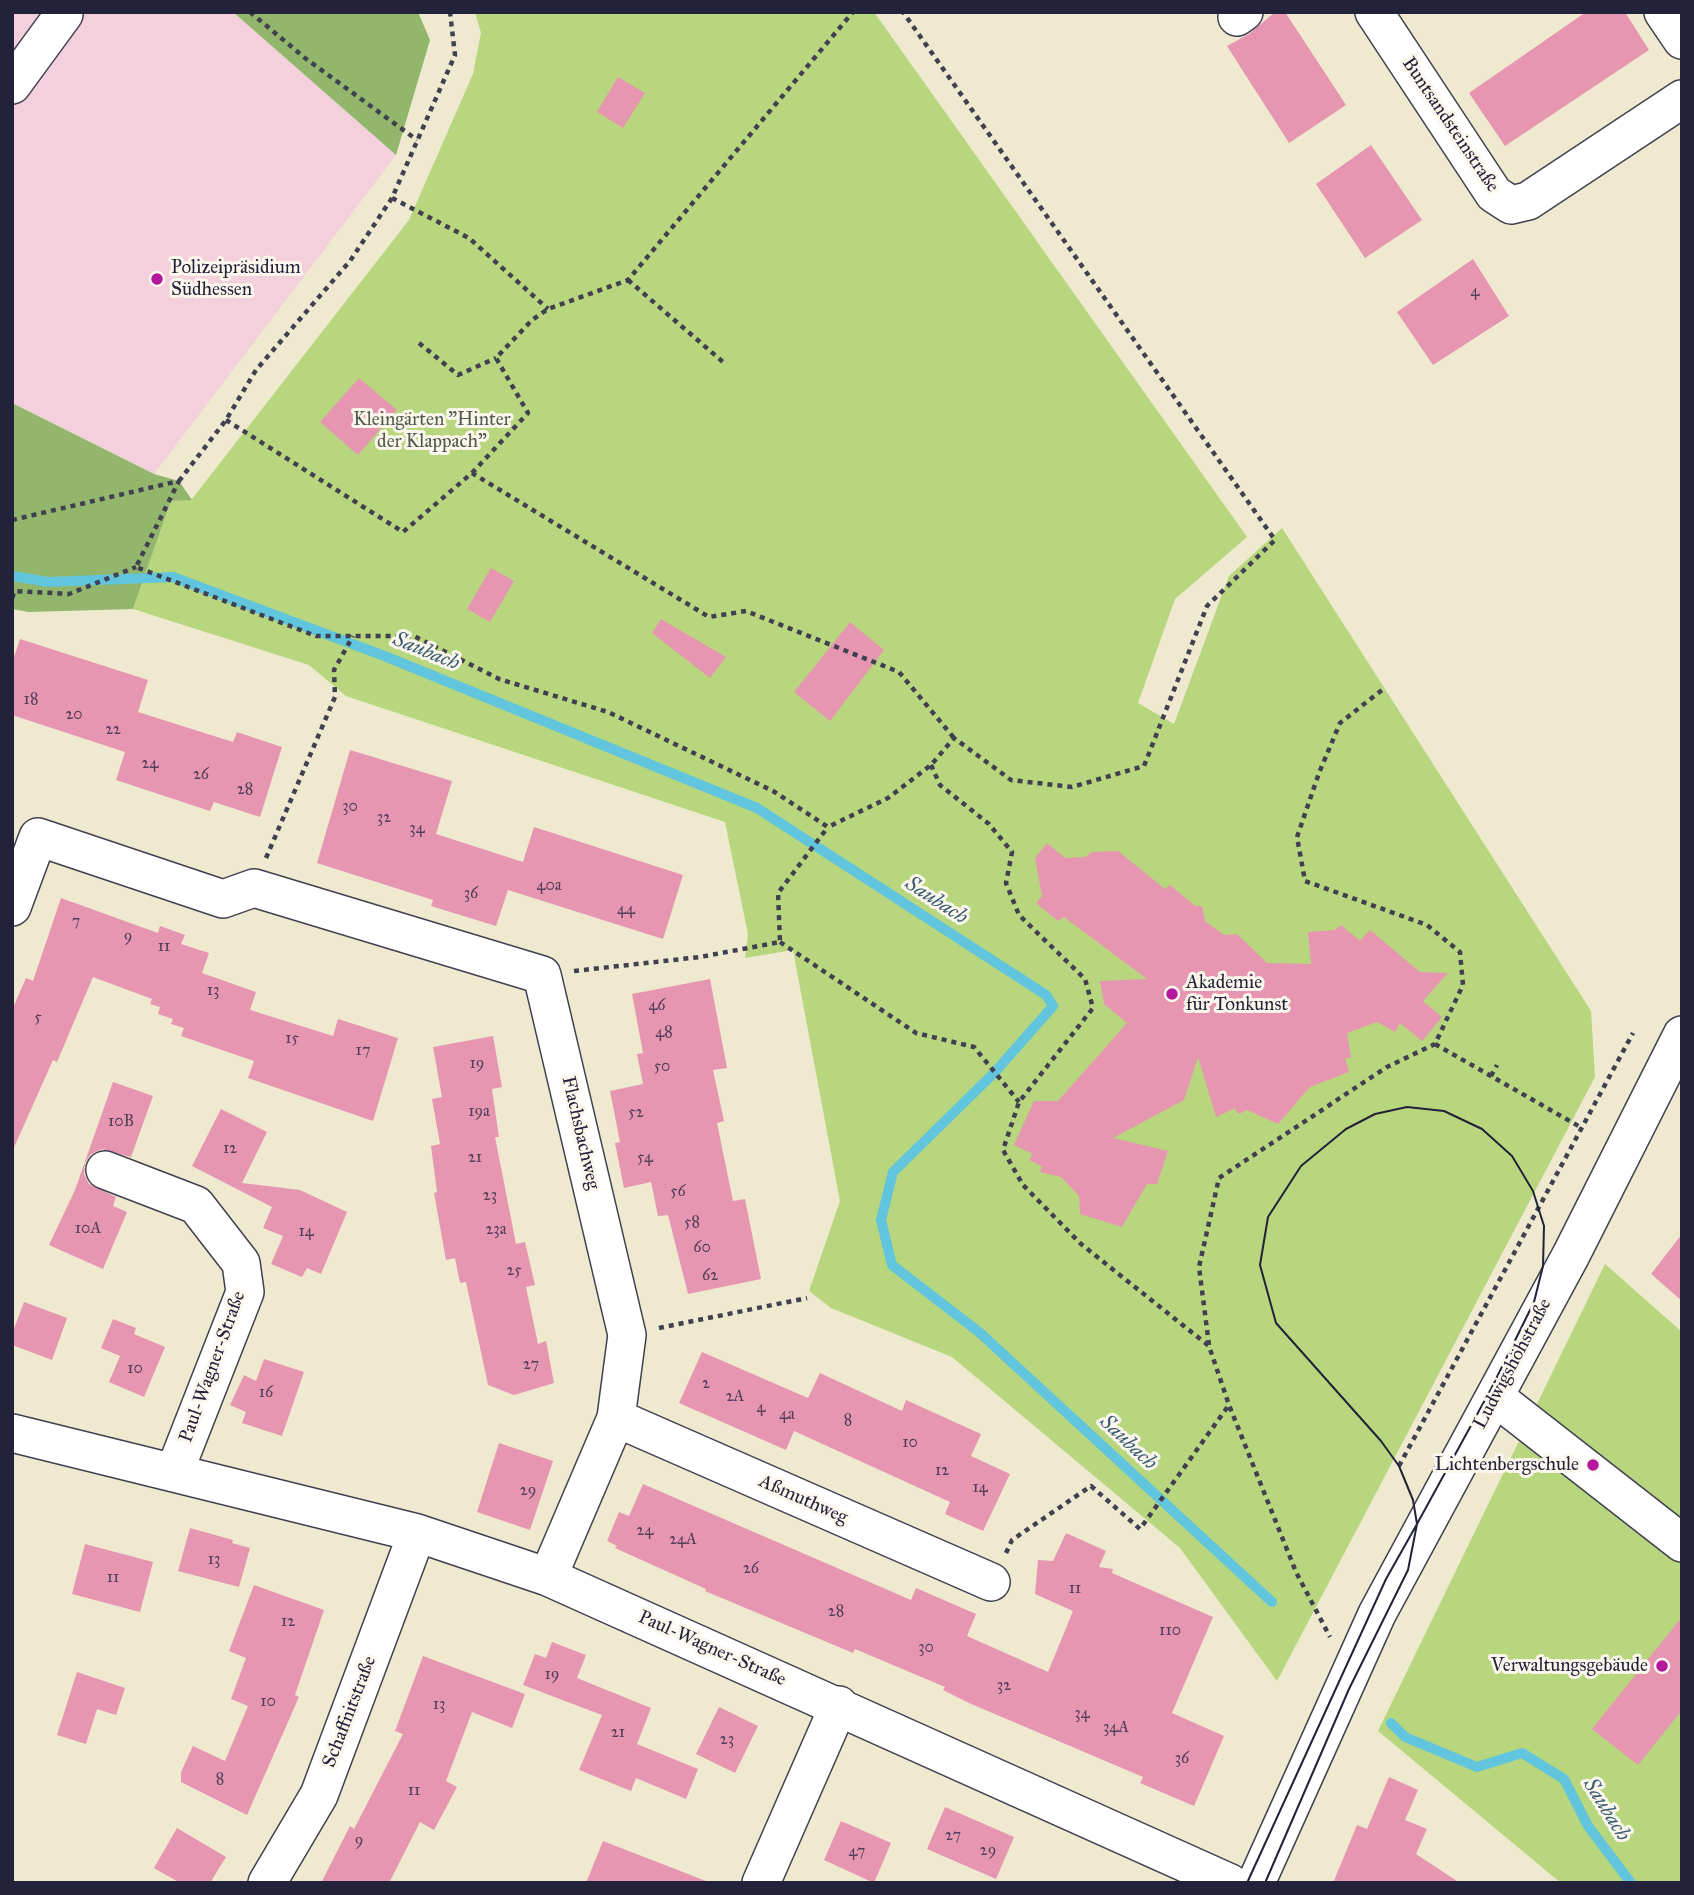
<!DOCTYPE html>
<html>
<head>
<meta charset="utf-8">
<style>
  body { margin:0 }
  #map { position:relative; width:1694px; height:1895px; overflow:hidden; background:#eee9cf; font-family:"IM FELL Great Primer",serif }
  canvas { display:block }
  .frame { position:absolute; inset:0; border:14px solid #22223b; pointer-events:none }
</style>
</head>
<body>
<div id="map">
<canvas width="1694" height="1895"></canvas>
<div class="frame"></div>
</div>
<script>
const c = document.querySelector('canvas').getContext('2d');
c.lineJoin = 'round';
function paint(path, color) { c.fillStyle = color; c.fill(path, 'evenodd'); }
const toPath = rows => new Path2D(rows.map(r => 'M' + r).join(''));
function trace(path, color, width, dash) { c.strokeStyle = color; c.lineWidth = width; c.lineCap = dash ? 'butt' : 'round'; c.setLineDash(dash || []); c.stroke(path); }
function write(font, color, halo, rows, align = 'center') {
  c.font = font + ' "IM FELL Great Primer",serif'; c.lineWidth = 6; c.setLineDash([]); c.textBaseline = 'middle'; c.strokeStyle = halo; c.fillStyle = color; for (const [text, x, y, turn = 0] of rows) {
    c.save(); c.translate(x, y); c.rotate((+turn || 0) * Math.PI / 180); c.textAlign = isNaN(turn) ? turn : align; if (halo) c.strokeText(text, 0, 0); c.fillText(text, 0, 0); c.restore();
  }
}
paint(toPath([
  [12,12,233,12,396,155,154,474,12,403]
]), '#f4cfdc');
paint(toPath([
  [475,12,874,12,1247,537,1175,599,1138,703,1174,724,1229,576,1282,528,1591,1011,1595,1077,1277,1681,1180,1548,952,1357,831,1308,809,1291,840,1201,793,950,745,958,748,934,725,822,346,696,309,665,133,609,171,501,192,499,409,220,473,74,481,33],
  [1605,1264,1682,1332,1682,1883,1561,1883,1378,1731]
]), '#b8d67d');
paint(toPath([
  [233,12,418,12,430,40,396,155],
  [12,403,154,474,179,481,192,500,171,501,133,609,29,612,12,609]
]), '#92b76c');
trace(toPath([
  [12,576,48,582,173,577,382,655,757,808,1046,995,1053,1006,995,1072,893,1172,881,1220,892,1265,979,1332,1272,1602],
  [1391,1723,1405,1737,1477,1767,1522,1753,1564,1779,1588,1826,1631,1883]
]), '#60c5dd', 10);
paint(toPath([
  [1275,12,1285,12,1346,105,1289,143,1227,46,1249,34],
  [1586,12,1625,12,1649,50,1505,146,1469,93],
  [618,77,645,93,623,128,597,112],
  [1371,145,1422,220,1365,258,1316,184],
  [1473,259,1509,316,1433,365,1397,312],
  [359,378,397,410,358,455,320,422],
  [491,568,514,581,490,622,467,609],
  [661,619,726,657,710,678,652,633],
  [850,622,884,650,830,721,794,692],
  [20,639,148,680,138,712,233,742,237,732,282,747,260,817,214,802,210,811,116,780,125,752,12,715,12,663],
  [350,750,452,781,436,834,523,862,534,827,683,875,663,939,508,890,496,926,431,906,433,900,317,863],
  [1047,843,1065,858,1085,857,1092,852,1118,851,1165,889,1170,885,1195,906,1202,906,1205,921,1224,935,1237,934,1267,963,1311,964,1308,932,1335,930,1341,925,1360,941,1370,930,1420,972,1448,973,1423,1001,1442,1017,1422,1041,1400,1023,1395,1032,1377,1022,1347,1033,1351,1058,1345,1058,1349,1072,1310,1087,1278,1124,1247,1110,1238,1114,1235,1108,1216,1117,1198,1057,1184,1100,1113,1138,1168,1151,1157,1184,1147,1184,1122,1227,1080,1214,1079,1196,1061,1177,1040,1172,1042,1166,1029,1160,1033,1154,1014,1145,1034,1101,1058,1101,1127,1023,1104,1004,1100,981,1147,979,1064,917,1058,921,1036,903,1042,896,1035,858],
  [61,898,158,933,160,926,185,935,181,944,209,953,202,973,256,992,250,1010,333,1036,338,1019,398,1038,373,1121,248,1078,254,1061,181,1036,184,1028,171,1024,173,1019,158,1014,160,1007,150,1004,152,999,93,977,57,1062,53,1060,12,1152,12,1010,26,978,33,981],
  [710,979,727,1068,713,1070,724,1121,717,1123,733,1201,745,1199,761,1279,688,1294,668,1215,658,1216,651,1182,624,1188,615,1143,620,1142,610,1091,643,1084,637,1054,643,1053,632,994],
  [493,1036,502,1087,492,1089,499,1137,495,1137,516,1244,525,1242,535,1285,526,1287,538,1344,546,1341,554,1383,514,1395,488,1385,466,1282,460,1283,455,1258,446,1260,434,1193,437,1192,431,1146,440,1144,432,1099,442,1097,433,1047],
  [113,1082,153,1096,131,1157,102,1149,91,1154,85,1163,84,1174,89,1184,116,1197,113,1206,127,1212,103,1269,49,1245,75,1190],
  [221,1109,267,1132,242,1183,300,1190,347,1212,321,1274,307,1268,302,1277,271,1264,283,1236,263,1228,272,1207,192,1166],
  [1682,1234,1682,1301,1651,1274],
  [24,1302,67,1318,52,1360,12,1345,12,1334],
  [113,1319,136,1328,134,1334,165,1347,144,1397,109,1382,120,1356,101,1348],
  [702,1352,808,1398,820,1373,902,1411,906,1400,981,1434,971,1456,1010,1474,983,1531,945,1514,950,1502,794,1431,786,1450,679,1403],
  [264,1359,304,1372,282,1436,242,1423,246,1412,230,1405,244,1375,256,1381],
  [499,1443,553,1461,530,1530,477,1512],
  [643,1484,911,1600,916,1588,976,1614,967,1636,1048,1672,1073,1611,1035,1594,1038,1560,1053,1561,1066,1533,1106,1551,1099,1567,1113,1569,1112,1573,1213,1617,1172,1713,1224,1736,1194,1806,1140,1783,1143,1777,969,1703,943,1690,945,1687,855,1649,853,1653,705,1591,706,1589,615,1548,617,1546,607,1541,619,1512,629,1516],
  [190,1528,233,1540,232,1543,250,1548,239,1587,178,1571],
  [85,1544,153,1562,140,1612,72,1594],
  [254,1585,324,1610,295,1695,299,1697,247,1815,181,1782,181,1772,193,1746,225,1761,248,1706,231,1699,246,1658,229,1651],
  [1682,1617,1682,1710,1638,1765,1592,1729],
  [552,1642,586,1655,577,1678,651,1708,637,1744,698,1769,686,1799,636,1778,631,1791,579,1770,602,1715,523,1685,535,1654,546,1658],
  [423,1656,525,1694,512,1728,472,1712,446,1781,457,1787,434,1830,420,1822,389,1883,321,1883,350,1826,354,1829,403,1734,395,1731],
  [77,1672,125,1688,116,1715,97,1709,86,1744,57,1735],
  [719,1707,758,1726,735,1773,696,1754],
  [1389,1777,1418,1790,1405,1820,1427,1829,1416,1854,1460,1883,1333,1883,1357,1825,1367,1829],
  [945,1807,1014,1837,996,1879,927,1849],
  [841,1821,891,1843,874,1883,824,1860],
  [177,1828,226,1857,210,1883,180,1883,154,1868],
  [603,1841,706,1881,705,1883,586,1883]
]), '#e796b1');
const minor = toPath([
  [1374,12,1494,194,1511,205,1528,201,1682,99],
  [1663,12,1682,40],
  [1237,17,1244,12],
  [12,85,64,14],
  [12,907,38,837,223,899,254,888,542,975,627,1335,616,1418,548,1577],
  [105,1170,196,1205,241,1263,245,1292,174,1473],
  [1495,1397,1682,1543],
  [616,1418,991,1582],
  [12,1433,417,1533,548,1577,1230,1883],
  [267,1883,319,1795,417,1533],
  [761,1883,839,1705],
  [1256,1883,1377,1614,1571,1255,1682,1035]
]);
trace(minor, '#414051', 40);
trace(toPath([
  [250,12,305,58,417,140],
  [392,198,469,238,548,309],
  [628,280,723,362],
  [419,343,458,375,496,358],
  [226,420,403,532,472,473,709,617,746,611,899,672,954,738],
  [472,473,528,413,496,358,532,320,548,309,628,280,853,12],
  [179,481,226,420,256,370,350,261,392,198,455,55,450,12],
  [12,520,179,481,136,567,316,636,414,636,499,679,608,712,773,791,828,827,888,798,931,765,954,738,1011,780,1072,787,1144,766,1207,606,1275,540,903,12],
  [12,598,15,591,69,594,136,567],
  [931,765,940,785,989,824,1012,852,1006,883,1019,915,1085,979,1093,1008,1019,1102,1003,1150,1023,1185,1081,1244,1209,1346,1229,1405,1296,1572,1330,1637],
  [266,858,335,697,334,670,353,636],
  [780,942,916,1033,974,1047,1019,1102],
  [574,971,700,957,780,942,778,893,828,827],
  [1435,1044,1582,1128],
  [1491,1076,1497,1065],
  [659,1328,807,1298],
  [1209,1345,1199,1267,1219,1178,1387,1067,1435,1044,1463,985,1460,952,1427,925,1305,881,1297,837,1319,773,1340,723,1382,690],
  [1399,1466,1633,1033],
  [1006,1553,1012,1540,1091,1486,1140,1529,1229,1405]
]), '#414051', 4.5, [5, 5]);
trace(minor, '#fff', 37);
trace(toPath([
  [1247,1883,1386,1579,1417,1524,1491,1389,1534,1302,1543,1266,1544,1226,1533,1191,1512,1156,1482,1129,1444,1111,1407,1107,1375,1114,1346,1129,1301,1166,1268,1217,1260,1265,1276,1323,1381,1441,1399,1466,1413,1500,1417,1524,1408,1570,1349,1689,1265,1883]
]), '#22223b', 2);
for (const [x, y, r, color] of [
  [157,279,7,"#b5179e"],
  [1172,994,7,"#b5179e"],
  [1593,1465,7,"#b5179e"],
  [1662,1666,7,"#b5179e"]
]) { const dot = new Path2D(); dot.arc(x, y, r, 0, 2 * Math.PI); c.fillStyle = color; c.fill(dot); trace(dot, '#fbf7ec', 2.5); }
write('16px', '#533f58', null, [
  ["4",1475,292],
  ["18",31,700],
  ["20",74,715],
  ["22",113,730],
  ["24",150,764],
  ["26",201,775],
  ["28",245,790],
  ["30",350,807],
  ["32",384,818],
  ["34",417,829],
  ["40a",549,886],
  ["36",471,894],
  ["44",626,910],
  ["7",76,922],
  ["9",128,937],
  ["11",164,947],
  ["13",213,991],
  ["46",657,1006],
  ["5",38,1018],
  ["48",664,1033],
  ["15",292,1039],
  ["17",363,1051],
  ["19",477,1064],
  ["50",662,1067],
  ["19a",479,1112],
  ["52",636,1113],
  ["10B",121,1122],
  ["12",230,1149],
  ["21",475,1158],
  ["54",645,1158],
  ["56",678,1192],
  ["23",490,1196],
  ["58",692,1223],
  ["10A",88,1229],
  ["23a",496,1230],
  ["14",306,1232],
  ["60",702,1248],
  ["25",514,1271],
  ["62",710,1276],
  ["27",531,1365],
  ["10",135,1369],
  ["2",706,1384],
  ["16",266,1393],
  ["2A",735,1397],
  ["4",761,1408],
  ["4a",787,1415],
  ["8",848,1421],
  ["10",910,1443],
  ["12",942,1471],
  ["14",980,1488],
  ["29",528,1491],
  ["24",645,1531],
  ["24A",683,1540],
  ["13",214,1560],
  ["26",751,1569],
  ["11",113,1578],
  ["11",1075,1589],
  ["28",836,1612],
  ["12",288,1622],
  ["110",1170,1631],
  ["30",926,1648],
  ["19",552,1675],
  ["32",1004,1686],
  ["10",268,1702],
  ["13",439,1705],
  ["34",1082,1714],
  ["34A",1116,1728],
  ["21",618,1733],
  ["23",727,1740],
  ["36",1182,1759],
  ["8",220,1780],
  ["11",414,1791],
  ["27",953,1836],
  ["9",359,1841],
  ["29",988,1851],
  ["47",857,1852]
]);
write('19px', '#22223b', '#fbf7ec', [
  ["Buntsandsteinstraße",1450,125,56],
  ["Flachsbachweg",580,1133,77],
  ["Ludwigshöhstraße",1513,1364,-62],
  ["Paul-Wagner-Straße",213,1367,-70],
  ["Aßmuthweg",803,1500,24],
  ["Paul-Wagner-Straße",712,1649,24],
  ["Schaffnitstraße",350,1712,-69]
]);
write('19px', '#22223b', '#fbf7ec', [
  ["Polizeipräsidium",171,268],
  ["Südhessen",171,290],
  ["Akademie",1186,983],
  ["für Tonkunst",1186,1005],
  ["Lichtenbergschule",1579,1465,"right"],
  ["Verwaltungsgebäude",1648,1666,"right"]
], 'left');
write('19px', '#4f584f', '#fbf7ec', [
  ["Kleingärten \"Hinter",432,420],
  ["der Klappach\"",432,442]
]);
write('italic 21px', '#385b74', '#fbf7ec', [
  ["Saubach",426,652,22],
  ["Saubach",936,901,33],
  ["Saubach",1128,1443,43],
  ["Saubach",1606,1810,58]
]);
</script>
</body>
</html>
